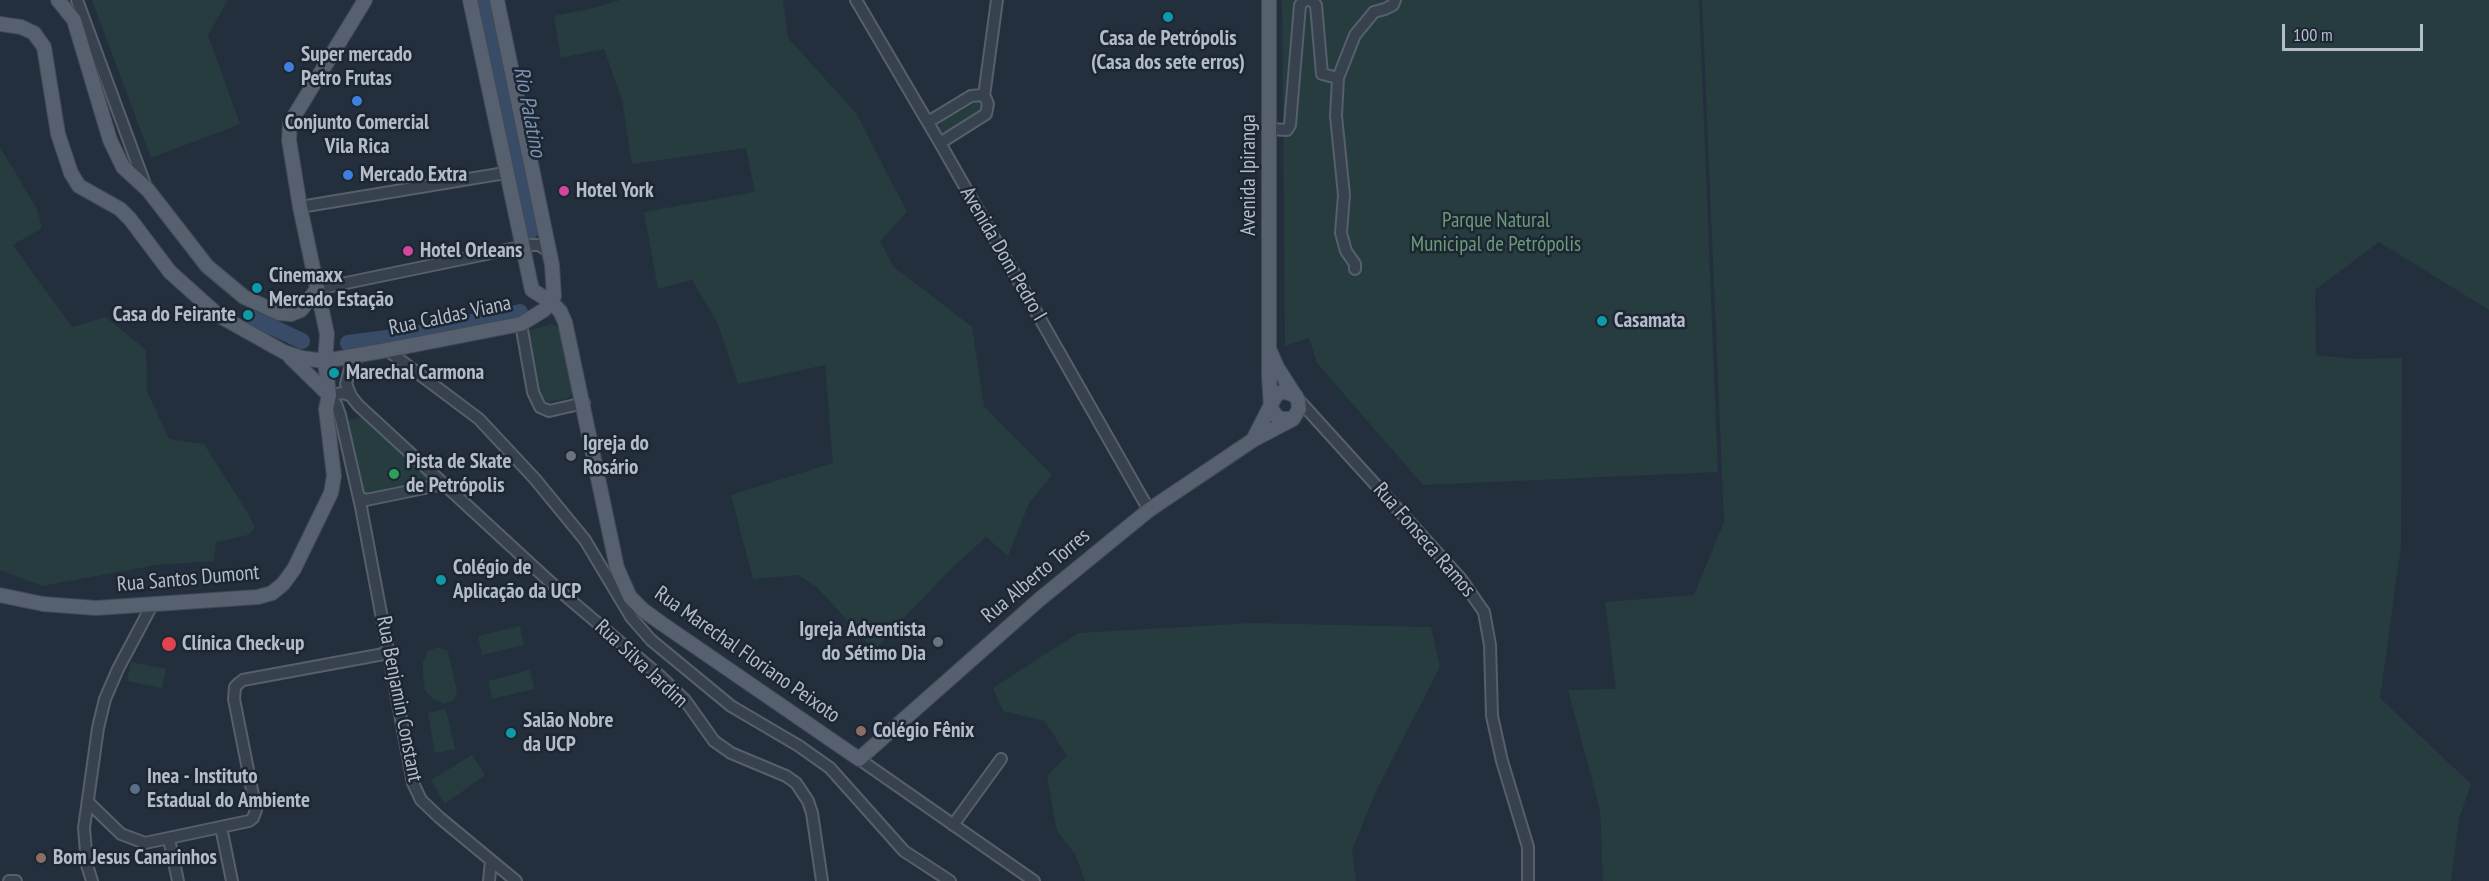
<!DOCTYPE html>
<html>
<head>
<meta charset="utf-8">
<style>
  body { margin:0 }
  #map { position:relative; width:2489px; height:881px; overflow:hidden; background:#242f3e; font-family:"PT Sans Narrow",sans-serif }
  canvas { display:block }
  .scale { position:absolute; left:2282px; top:24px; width:141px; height:27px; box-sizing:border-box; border:3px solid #b4bcc9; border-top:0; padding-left:8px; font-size:18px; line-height:21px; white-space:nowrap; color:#b4bcc9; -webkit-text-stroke:4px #1d2633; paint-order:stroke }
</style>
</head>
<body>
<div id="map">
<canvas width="2489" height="881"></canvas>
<div class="scale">100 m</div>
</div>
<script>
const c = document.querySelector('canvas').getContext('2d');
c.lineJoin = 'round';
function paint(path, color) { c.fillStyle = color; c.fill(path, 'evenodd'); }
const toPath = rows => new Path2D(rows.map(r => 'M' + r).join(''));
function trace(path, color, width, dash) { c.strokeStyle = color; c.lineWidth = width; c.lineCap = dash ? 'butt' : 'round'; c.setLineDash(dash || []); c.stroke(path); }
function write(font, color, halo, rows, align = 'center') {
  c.font = font + ' "PT Sans Narrow",sans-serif'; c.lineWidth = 5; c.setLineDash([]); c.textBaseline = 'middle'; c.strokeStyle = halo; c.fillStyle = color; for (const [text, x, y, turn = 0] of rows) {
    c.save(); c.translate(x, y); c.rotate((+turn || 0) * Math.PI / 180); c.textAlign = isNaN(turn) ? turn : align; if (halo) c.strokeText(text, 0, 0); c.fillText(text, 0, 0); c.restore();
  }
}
paint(toPath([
  [92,0,228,0,208,35,240,124,151,158],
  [620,0,783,0,788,38,856,113,907,212,880,241,893,266,972,327,984,406,1052,475,1029,503,1008,556,986,537,951,569,890,632,875,651,817,587,798,575,753,579,731,495,833,463,825,365,738,384,717,322,692,280,658,289,644,212,755,192,746,148,632,164,622,100,604,49,561,58,554,16,594,8],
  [1282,0,1699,0,1718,472,1423,485,1317,363,1309,338,1285,346],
  [1702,0,2489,0,2489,310,2379,242,2315,290,2316,355,2354,359,2402,358,2401,546,2380,698,2471,784,2459,819,2451,881,1603,881,1600,810,1568,690,1616,689,1605,602,1694,595,1724,522],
  [978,101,983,105,984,111,946,134,940,132,939,126,941,122],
  [0,147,37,209,42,228,13,245,72,327,106,317,146,350,147,391,169,439,204,444,249,515,255,528,248,535,216,542,214,561,156,565,42,586,0,570],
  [552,324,559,328,574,388,571,395,566,399,550,402,544,401,540,397,526,335,531,330],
  [364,417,437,482,365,496,348,420],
  [1252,623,1431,627,1440,667,1377,789,1352,850,1356,881,1085,881,1075,854,1057,831,1047,776,1067,756,1045,721,1003,711,993,688,1078,633],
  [520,626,524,645,482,655,478,636],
  [438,647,448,651,457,691,454,700,445,704,433,699,425,690,423,676,423,662,428,651],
  [131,662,166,669,162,688,127,681],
  [530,670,534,689,492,699,488,681],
  [446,709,455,749,435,753,428,713],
  [472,755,485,775,445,804,431,780]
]), '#263c3f');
trace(toPath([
  [484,0,530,232],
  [253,318,302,341],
  [348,343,410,335,520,312]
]), '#394c67', 16);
const minor = toPath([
  [77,0,146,187],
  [856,0,940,143,1149,510],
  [1338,78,1336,116,1344,195,1341,233,1346,251,1355,264,1355,269],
  [984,96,997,0],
  [928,122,971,96,982,95,986,99,988,104,986,114,940,143],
  [1270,129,1287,130,1290,125,1300,5,1305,0,1311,0,1316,5,1322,74,1338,78,1355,35,1374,12,1385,9,1393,5,1395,0],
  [300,207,505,173],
  [317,289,530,245,539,245,550,252],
  [521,324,533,392,540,407,549,411,584,403],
  [387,350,479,419,535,479,585,540,631,617,651,640,731,706,799,746,830,768,904,851,950,881],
  [360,355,351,365,346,384,351,396,358,405,561,592,660,676,685,700,714,741,731,753,786,776,796,783,808,801,812,813,822,881],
  [351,396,344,393,329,395,336,404,340,415,361,507,413,783,421,800,440,818,516,881],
  [1296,397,1461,579,1484,612,1490,645,1492,716,1502,761,1528,847,1528,881],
  [359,497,366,500,444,484],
  [859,759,1034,881],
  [88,802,121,834,145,843,249,821,253,818,256,810,234,699,235,687,239,683,243,680,389,653],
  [953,825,1001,759],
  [221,827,232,881],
  [169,839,178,881],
  [9,881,16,881],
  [92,881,87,865,84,828,98,728,105,699,118,669,152,605],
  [489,881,491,861]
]);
const major = toPath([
  [58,0,74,20,110,140,123,167,148,190,207,266,244,297,279,313,291,314,301,310,317,289],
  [470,0,532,290,551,302,554,296,552,265,497,0],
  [1269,0,1269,374,1271,409,1279,419,1293,419,1299,409,1298,400,1277,367,1270,351],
  [0,24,21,27,34,33,44,47,58,134,71,173,79,186,120,209,130,219,170,272,218,315,284,352,302,358,325,361,387,350,521,324,544,310,551,302,560,311,565,322,617,568,630,597,643,610,661,623,859,759,1040,599,1149,510,1253,440,1293,419],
  [290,357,329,395],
  [1253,440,1276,395,1284,391,1296,396],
  [0,595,43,604,96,608,258,597,272,593,283,584,294,569,331,493,334,476,326,409,329,395,325,361,327,334,300,207,289,140,290,123,365,0]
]);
trace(minor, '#565f6c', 14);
trace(major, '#414a57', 16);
trace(minor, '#38414e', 10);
trace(major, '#56606e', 14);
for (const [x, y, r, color] of [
  [1168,17,6,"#0f9aa8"],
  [289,67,6,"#3f7fe0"],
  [357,101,6,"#3f7fe0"],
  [348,175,6,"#3f7fe0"],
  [564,191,6,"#d1479c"],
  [408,251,6,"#d1479c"],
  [257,288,6,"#0f9aa8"],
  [248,315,6,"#0f9aa8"],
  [1602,321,6,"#0f9aa8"],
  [334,373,6,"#0f9aa8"],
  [571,456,6,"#6b7280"],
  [394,474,6,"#2e9e5b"],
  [441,580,6,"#0f9aa8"],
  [938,642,6,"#6b7280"],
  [169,644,8,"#e0444e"],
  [861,731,6,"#8d6e63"],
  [511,733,6,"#0f9aa8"],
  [135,789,6,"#5c6f8a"],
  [41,858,6,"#8d6e63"]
]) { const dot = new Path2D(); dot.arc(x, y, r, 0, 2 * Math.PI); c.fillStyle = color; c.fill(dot); trace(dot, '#1d2633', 2); }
write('bold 21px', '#b4bcc9', '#1d2633', [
  ["Casa de Petrópolis",1168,39,"center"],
  ["(Casa dos sete erros)",1168,63,"center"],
  ["Super mercado",301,55],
  ["Petro Frutas",301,79],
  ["Conjunto Comercial",357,123,"center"],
  ["Vila Rica",357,147,"center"],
  ["Mercado Extra",360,175],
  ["Hotel York",576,191],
  ["Hotel Orleans",420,251],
  ["Cinemaxx",269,276],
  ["Mercado Estação",269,300],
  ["Casa do Feirante",236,315,"right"],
  ["Casamata",1614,321],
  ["Marechal Carmona",346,373],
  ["Igreja do",583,444],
  ["Rosário",583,468],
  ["Pista de Skate",406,462],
  ["de Petrópolis",406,486],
  ["Colégio de",453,568],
  ["Aplicação da UCP",453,592],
  ["Igreja Adventista",926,630,"right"],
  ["do Sétimo Dia",926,654,"right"],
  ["Clínica Check-up",182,644],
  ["Salão Nobre",523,721],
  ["da UCP",523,745],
  ["Colégio Fênix",873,731],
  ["Inea - Instituto",147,777],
  ["Estadual do Ambiente",147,801],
  ["Bom Jesus Canarinhos",53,858]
], 'left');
write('21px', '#b4bcc9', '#1d2633', [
  ["Avenida Ipiranga",1249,175,-90],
  ["Avenida Dom Pedro I",1003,254,60],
  ["Rua Caldas Viana",450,316,-12],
  ["Rua Fonseca Ramos",1424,540,49],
  ["Rua Alberto Torres",1036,576,-40],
  ["Rua Santos Dumont",188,579,-5],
  ["Rua Marechal Floriano Peixoto",747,655,35],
  ["Rua Silva Jardim",641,664,43],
  ["Rua Benjamin Constant",399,699,79]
]);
write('21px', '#6b9a76', '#1d2633', [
  ["Parque Natural",1496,221],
  ["Municipal de Petrópolis",1496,245]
]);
write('italic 22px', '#7c92b1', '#1d2633', [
  ["Rio Palatino",529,112,79]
]);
</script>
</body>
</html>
